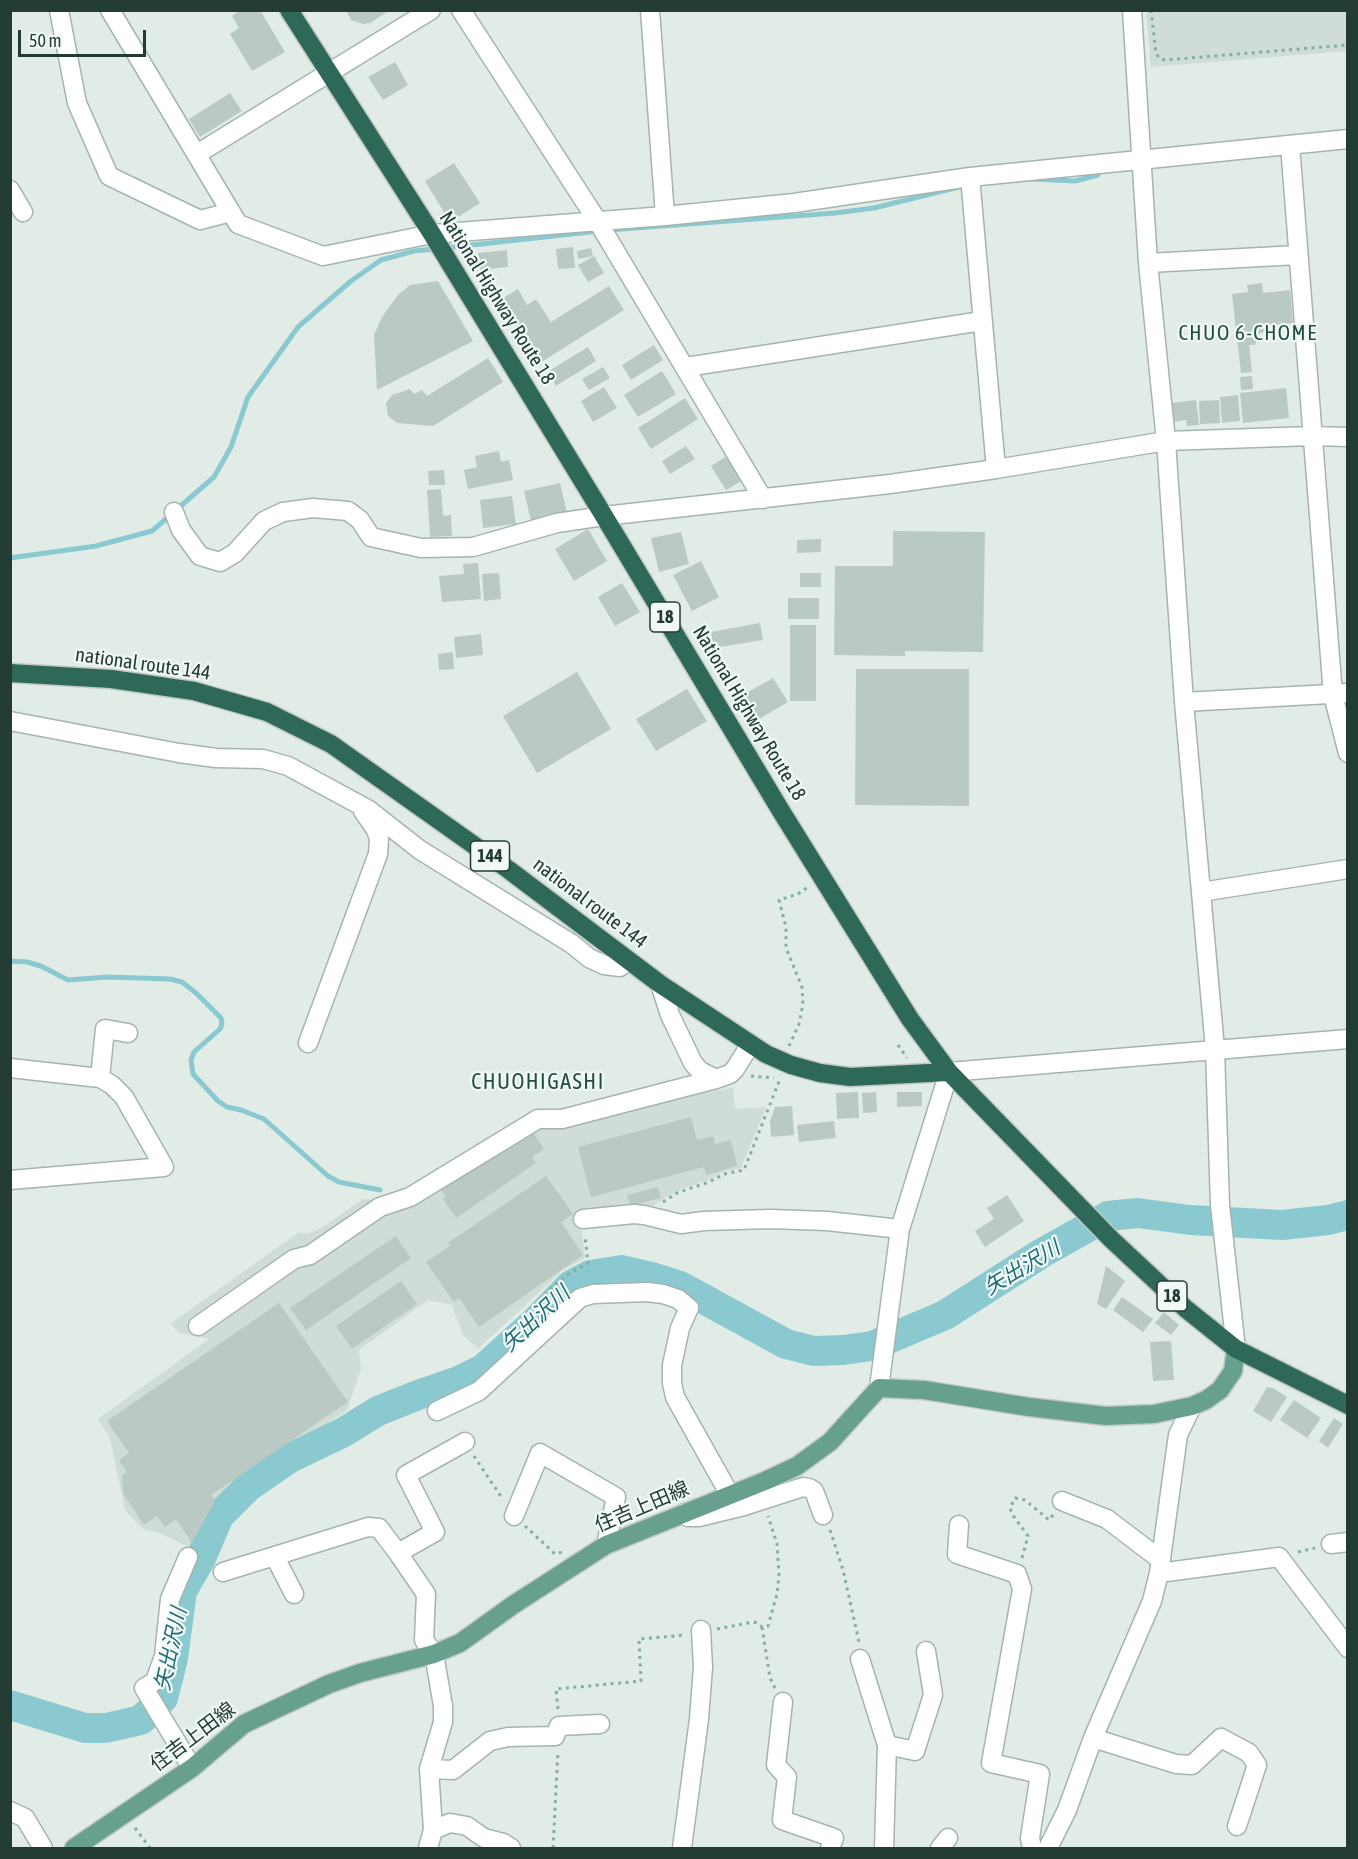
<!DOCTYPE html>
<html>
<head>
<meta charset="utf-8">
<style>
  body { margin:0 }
  #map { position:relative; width:1358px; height:1859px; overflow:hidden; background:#e2ece7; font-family:"Asap Condensed",sans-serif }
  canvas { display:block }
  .frame { position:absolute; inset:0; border:12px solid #223c34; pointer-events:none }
  .scale { position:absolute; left:18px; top:30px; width:128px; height:27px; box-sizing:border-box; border:3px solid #223c34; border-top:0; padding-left:8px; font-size:18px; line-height:21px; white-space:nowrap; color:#223c34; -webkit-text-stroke:4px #f2f8f5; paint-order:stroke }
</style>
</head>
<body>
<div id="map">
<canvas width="1358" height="1859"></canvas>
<div class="frame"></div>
<div class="scale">50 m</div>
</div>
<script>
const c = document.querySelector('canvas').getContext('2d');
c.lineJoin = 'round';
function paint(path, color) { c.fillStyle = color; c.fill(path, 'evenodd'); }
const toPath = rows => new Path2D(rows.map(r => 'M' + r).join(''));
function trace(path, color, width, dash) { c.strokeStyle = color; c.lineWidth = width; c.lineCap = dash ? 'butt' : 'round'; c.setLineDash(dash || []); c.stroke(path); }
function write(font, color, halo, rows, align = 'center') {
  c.font = font + ' "Asap Condensed","Noto Sans JP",sans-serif'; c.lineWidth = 4.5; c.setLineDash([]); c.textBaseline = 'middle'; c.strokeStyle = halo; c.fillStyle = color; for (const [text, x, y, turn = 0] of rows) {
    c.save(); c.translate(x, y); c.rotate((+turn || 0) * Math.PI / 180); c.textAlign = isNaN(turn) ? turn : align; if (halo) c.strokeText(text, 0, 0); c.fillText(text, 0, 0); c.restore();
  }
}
paint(toPath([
  [1146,11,1347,11,1347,51,1151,67],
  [733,1088,735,1109,766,1107,741,1168,723,1172,708,1180,677,1191,644,1211,580,1215,585,1258,563,1270,478,1349,463,1335,452,1305,428,1300,359,1350,361,1369,347,1410,242,1482,213,1510,194,1550,162,1534,143,1529,125,1510,110,1438,98,1419,209,1339,180,1333,170,1324,298,1233,309,1233,323,1227,363,1199,382,1200,408,1191,536,1115,626,1095,699,1089,703,1093]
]), '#d0dcd6');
trace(toPath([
  [1033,179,1075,181,1098,175],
  [609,230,835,213,874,208,959,187],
  [445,248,599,231],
  [10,558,96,546,152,531,214,477,231,447,248,397,298,327,351,281,381,260,414,251,435,249],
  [10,961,27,962,41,966,68,980,107,977,170,979,182,982,196,993,221,1018,222,1024,220,1029,194,1052,191,1060,193,1074,218,1101,227,1107,241,1110,264,1119,328,1176,339,1182,380,1190]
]), '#8bc9d0', 5);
trace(toPath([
  [10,1705,85,1728,106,1728,141,1720,163,1698,173,1658,182,1591,201,1558,219,1516,248,1487,290,1458,344,1432,378,1411,418,1395,456,1382,483,1369,537,1320,571,1285,590,1275,622,1270,652,1277,680,1286,786,1344,814,1351,843,1350,872,1346,945,1315,1042,1253,1108,1216,1138,1213,1190,1220,1282,1225,1328,1220,1348,1215]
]), '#8bc9d0', 30);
paint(toPath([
  [240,10,260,10,285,52,252,71,230,34,239,28,232,16],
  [346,10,390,10,370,23,363,24,351,20],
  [395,62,408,85,383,100,368,77],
  [230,93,242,111,200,137,189,119],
  [454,163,480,203,450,222,425,181],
  [573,247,575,268,558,269,556,249],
  [591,248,593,256,578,259,577,251],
  [507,250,508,267,480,270,478,253],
  [594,256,604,273,588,282,578,265],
  [438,281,473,341,377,390,374,335,382,317,398,295,410,285],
  [1262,283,1263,293,1290,290,1293,323,1267,326,1267,332,1260,333,1255,345,1249,345,1252,372,1241,373,1232,294,1248,292,1247,285],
  [609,286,624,310,540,363,500,300,518,289,527,305,536,299,551,322],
  [654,345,663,360,631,380,622,365],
  [588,347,596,361,556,386,547,372],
  [488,358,503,382,433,426,397,423,388,416,386,403,392,395,410,389,414,394,422,390,427,396],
  [603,367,610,378,589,390,582,379],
  [662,371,676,394,638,417,624,395],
  [1252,376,1253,389,1241,390,1240,377],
  [604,387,617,408,593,422,581,401],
  [1286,388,1289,418,1243,423,1240,393],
  [1238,395,1240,421,1222,423,1220,397],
  [685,398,698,419,651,449,638,428],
  [1196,400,1199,425,1187,426,1186,420,1173,422,1171,403],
  [1219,400,1220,423,1200,424,1199,401],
  [686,446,695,459,670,474,662,461],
  [499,451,501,462,509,460,513,480,468,489,464,470,477,467,475,456],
  [727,456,743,480,726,490,711,466],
  [444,470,445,485,429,485,428,471],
  [560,483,567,513,531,521,524,491],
  [441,489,443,516,451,515,452,536,430,537,427,490],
  [512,496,516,524,483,528,480,500],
  [588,529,607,561,574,581,555,549],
  [893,531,985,532,983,652,905,651,905,656,834,655,835,566,893,566],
  [681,532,689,564,659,572,651,538],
  [821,539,821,552,797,553,797,540],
  [701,561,719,597,692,611,673,575],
  [478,563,481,599,442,602,439,576,464,574,463,564],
  [499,573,501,599,484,601,482,574],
  [800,573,821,573,821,587,800,587],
  [622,583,640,612,615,626,598,597],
  [788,598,819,598,819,619,788,619],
  [760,623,763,640,714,648,711,632],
  [790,625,816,625,816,701,790,701],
  [481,634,483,655,456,658,454,637],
  [453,652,454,669,439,670,438,654],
  [856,669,969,669,969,806,855,805],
  [577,672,611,729,537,773,503,716],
  [773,678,788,702,754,722,739,697],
  [687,689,707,721,656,751,636,719],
  [858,1092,859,1118,837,1119,836,1093],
  [876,1092,877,1112,863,1113,862,1093],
  [897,1092,922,1092,922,1106,897,1107],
  [792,1106,794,1135,771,1137,770,1121,775,1107],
  [691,1117,697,1140,713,1136,715,1144,731,1140,737,1166,706,1175,704,1167,591,1197,578,1147],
  [834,1121,836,1138,799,1142,797,1125],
  [531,1129,544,1149,532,1157,536,1163,456,1218,443,1199,446,1197,441,1190],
  [546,1176,573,1214,561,1222,583,1255,479,1327,459,1298,454,1302,426,1262,450,1246,448,1243],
  [658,1187,661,1198,630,1206,627,1195],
  [1007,1195,1024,1221,985,1247,975,1231,994,1219,987,1208],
  [396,1236,411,1258,306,1330,290,1308],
  [1106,1266,1125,1281,1106,1309,1097,1304],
  [401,1281,417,1304,352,1349,336,1326],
  [1122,1297,1153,1319,1143,1332,1113,1310],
  [279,1303,348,1402,211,1495,215,1501,192,1543,176,1519,165,1527,157,1516,144,1525,123,1493,122,1476,127,1472,119,1460,129,1453,107,1421],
  [1164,1312,1179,1325,1171,1335,1155,1323],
  [1171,1341,1174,1380,1153,1381,1150,1342],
  [1267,1387,1273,1388,1287,1397,1271,1422,1253,1411],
  [1294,1400,1321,1418,1307,1438,1280,1420],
  [1334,1418,1343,1424,1328,1448,1319,1441]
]), '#bac9c3');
const minor = toPath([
  [59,10,77,103,109,176,200,220,231,212],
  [110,10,238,224,323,256,432,234,665,216,794,203,970,177,1348,139],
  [461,10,598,222,763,499],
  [650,10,665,216],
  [1132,10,1148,263,1166,441,1184,702,1215,1049,1220,1205,1236,1349],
  [1290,145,1333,695,1348,753],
  [197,154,431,10],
  [970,177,996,469],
  [10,190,23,212],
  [1148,263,1298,255],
  [686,367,982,321],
  [174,512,181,530,200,556,220,562,235,553,264,521,283,512,313,508,348,511,360,520,371,537,421,548,473,547,557,523,604,516,890,484,996,469,1166,441,1312,436,1348,437],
  [1184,702,1348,693],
  [10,721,179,753,216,758,263,759,288,766,369,810,420,850,572,944,589,958,604,965,620,967,627,960],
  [1201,892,1348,869],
  [660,984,670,1015,693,1063,700,1071,716,1079],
  [308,1043,378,854,379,839,376,830,363,811],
  [10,1068,100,1078,112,1085,124,1097,164,1167,10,1180],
  [100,1078,105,1029,128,1033],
  [583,1219,634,1214,644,1215,681,1224,704,1221,770,1219,827,1221,900,1229],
  [198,1326,294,1259,310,1255,380,1207,410,1197,538,1119,562,1119,716,1079,730,1074,735,1069,750,1045],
  [879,1388,900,1229,949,1072,1348,1039],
  [437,1411,479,1391,580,1298,593,1294,647,1292,663,1294,678,1299,689,1308,680,1328,672,1365,672,1383,675,1397,730,1495],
  [1062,1501,1107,1519,1161,1560],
  [685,1513,688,1517,699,1517,744,1506,803,1487,809,1488,814,1491,823,1515],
  [514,1516,540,1453,616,1497,606,1545],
  [959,1525,957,1554,1017,1574,1022,1589,991,1763,1040,1774,1030,1838,1032,1848],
  [1331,1544,1348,1542],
  [398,1553,435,1532,406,1475,465,1442],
  [188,1557,170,1599,164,1656,155,1681,144,1688,192,1768],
  [275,1557,294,1594],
  [223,1572,368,1527,379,1528,398,1553,426,1594,424,1640,434,1654,443,1706,443,1722,429,1769,433,1830,428,1848],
  [1159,1573,1279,1557,1348,1648],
  [860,1659,887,1745],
  [783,1702,776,1765,787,1777,782,1820,834,1838,830,1848],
  [1093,1738,1176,1764,1192,1765,1221,1738,1249,1753,1257,1765,1237,1826],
  [429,1769,453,1770,490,1741,508,1737,555,1736,559,1726,600,1724],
  [10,1811,25,1818,43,1848],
  [433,1830,450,1823,467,1826,484,1838,503,1843,511,1848],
  [682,1848,699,1719,703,1667,701,1630],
  [884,1848,887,1745,915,1751,933,1695,926,1651],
  [940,1848,948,1838],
  [1048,1848,1067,1810,1093,1738,1152,1601,1159,1573,1178,1435,1192,1406]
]);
const major = toPath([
  [74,1848,192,1768,244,1724,329,1684,360,1673,434,1654,460,1643,513,1605,606,1545,765,1481,797,1466,830,1442,879,1388,924,1390,1029,1407,1106,1416,1154,1414,1192,1406,1206,1400,1220,1390,1233,1371,1236,1349]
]);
const highway = toPath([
  [289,10,432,234,604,516,781,811,910,1019,949,1072,1111,1239,1186,1309,1236,1349,1348,1405],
  [10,673,111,679,194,691,267,712,331,744,509,870,660,984,766,1054,791,1065,820,1073,850,1077,949,1072]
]);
trace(minor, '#a5b4ae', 21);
trace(major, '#c1c8c6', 21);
trace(highway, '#c1c8c6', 21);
trace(toPath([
  [1151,10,1156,53,1159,58,1165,60,1348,45],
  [898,1045,907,1058],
  [789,1046,799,1024,803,1004,802,987,786,948,786,927,779,900,798,894,808,887],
  [751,1076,774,1078],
  [663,1202,677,1193,709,1182,724,1174,744,1170,780,1079],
  [553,1300,546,1293,567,1275,588,1263,585,1236],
  [474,1456,502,1498],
  [525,1526,555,1554,562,1552],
  [830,1530,843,1570,859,1642],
  [1298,1552,1315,1548],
  [1022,1558,1028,1536,1012,1514,1010,1508,1015,1498,1025,1500,1049,1520,1053,1515],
  [762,1627,770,1678,775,1688],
  [717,1629,753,1622,758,1623,762,1627,768,1626,777,1594,779,1575,777,1544,768,1516],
  [558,1709,556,1689,641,1681,639,1639,686,1635],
  [135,1828,150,1848],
  [553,1848,558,1751]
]), '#83af9f', 3, [3, 4.5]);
trace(minor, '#fff', 18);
trace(major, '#67a08f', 18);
trace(highway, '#2e6859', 18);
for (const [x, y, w] of [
  [665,617,30],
  [490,856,39],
  [1172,1296,30]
]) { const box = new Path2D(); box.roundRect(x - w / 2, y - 15, w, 30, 4.5); c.fillStyle = '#f2f8f5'; c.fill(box); trace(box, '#223c34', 1.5); }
write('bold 18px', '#223c34', null, [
  ["18",665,617],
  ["144",490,856],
  ["18",1172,1296]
]);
write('20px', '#223c34', '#f2f8f5', [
  ["National Highway Route 18",497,298,58],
  ["national route 144",143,664,8],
  ["National Highway Route 18",749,713,59],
  ["national route 144",590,903,37],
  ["住吉上田線",642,1507,-23],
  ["住吉上田線",193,1737,-37]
]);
c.letterSpacing = '1.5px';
write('21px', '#1e4e40', '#f2f8f5', [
  ["CHUO 6-CHOME",1248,333]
]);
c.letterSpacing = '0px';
write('italic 21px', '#1d6d77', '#f2f8f5', [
  ["矢出沢川",1022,1268,-31],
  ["矢出沢川",536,1319,-43],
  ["矢出沢川",171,1649,-78]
]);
c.letterSpacing = '1.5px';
write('22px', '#1e4e40', '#f2f8f5', [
  ["CHUOHIGASHI",538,1082]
]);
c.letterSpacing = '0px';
</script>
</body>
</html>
